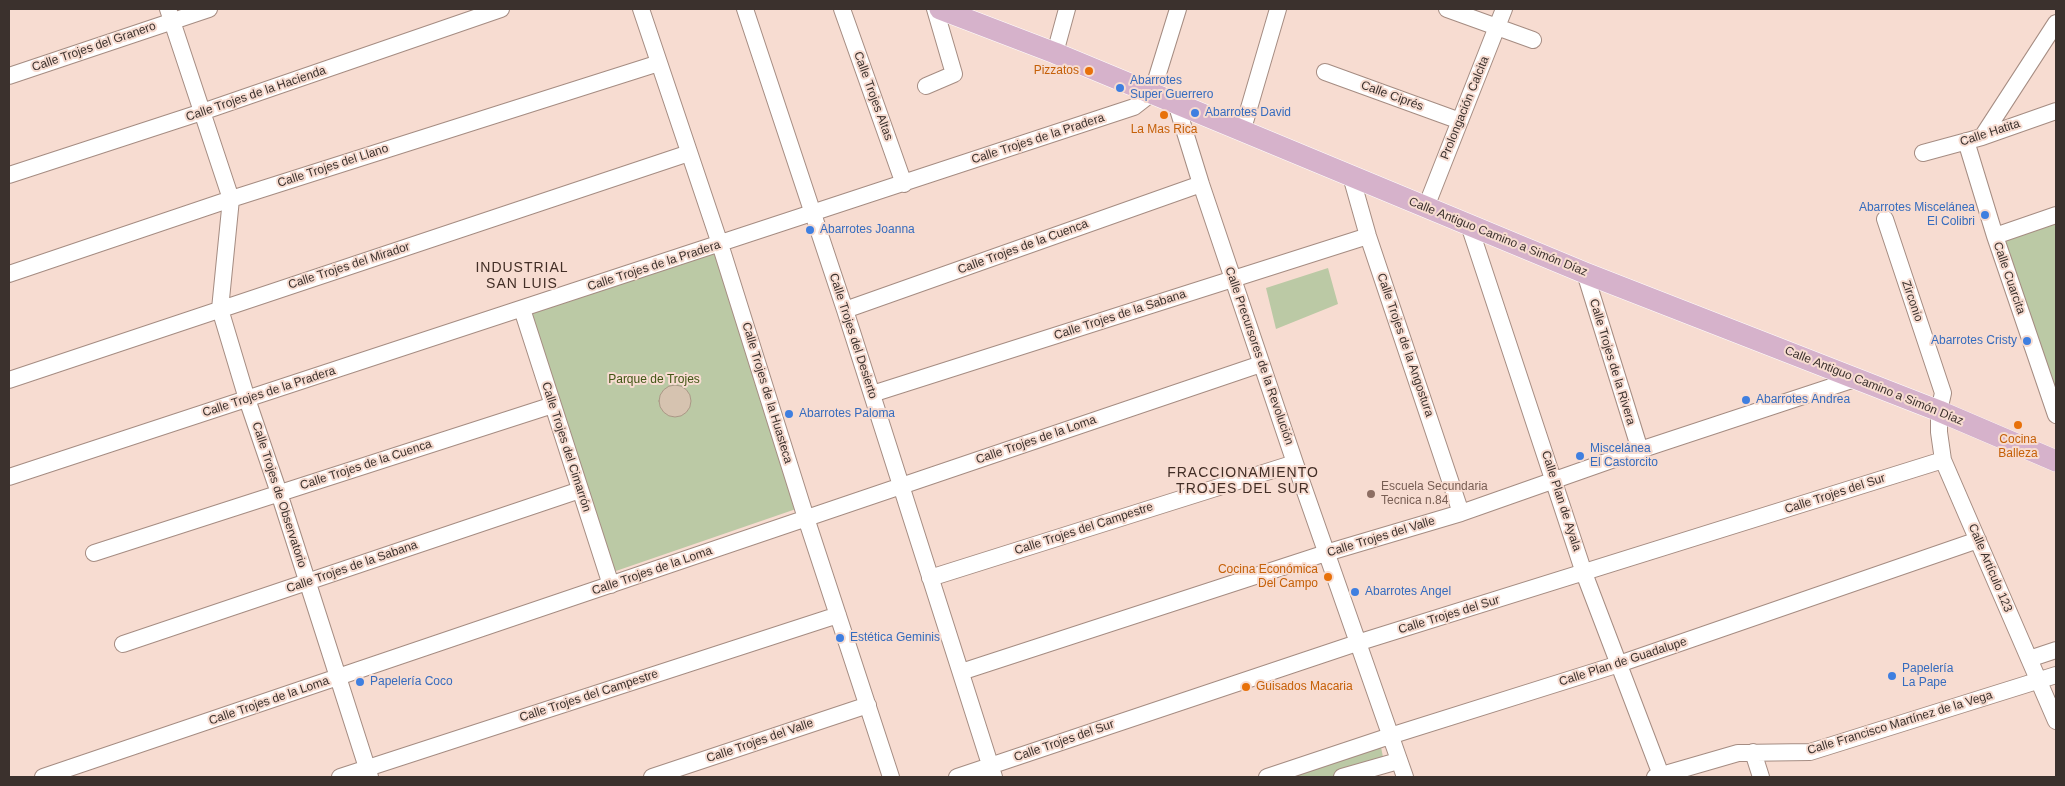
<!DOCTYPE html>
<html>
<head>
<meta charset="utf-8">
<style>
  body { margin:0 }
  #map { position:relative; width:2065px; height:786px; overflow:hidden; background:#f7dcd1; font-family:Arial,sans-serif }
  canvas { display:block }
  .frame { position:absolute; inset:0; border:10px solid #3b312d; pointer-events:none }
</style>
</head>
<body>
<div id="map">
<canvas width="2065" height="786"></canvas>
<div class="frame"></div>
</div>
<script>
const c = document.querySelector('canvas').getContext('2d');
c.lineJoin = 'round';
function paint(path, color) { c.fillStyle = color; c.fill(path, 'evenodd'); }
const toPath = rows => new Path2D(rows.map(r => 'M' + r).join(''));
function trace(path, color, width, dash) { c.strokeStyle = color; c.lineWidth = width; c.lineCap = dash ? 'butt' : 'round'; c.setLineDash(dash || []); c.stroke(path); }
function write(font, color, halo, rows, align = 'center') {
  c.font = font + ' Arial,sans-serif'; c.lineWidth = 4; c.setLineDash([]); c.textBaseline = 'middle'; c.strokeStyle = halo; c.fillStyle = color; for (const [text, x, y, turn = 0] of rows) {
    c.save(); c.translate(x, y); c.rotate((+turn || 0) * Math.PI / 180); c.textAlign = isNaN(turn) ? turn : align; if (halo) c.strokeText(text, 0, 0); c.fillText(text, 0, 0); c.restore();
  }
}
paint(toPath([
  [2056,220,2056,407,2000,240],
  [715,253,796,509,613,572,530,313],
  [1328,268,1338,304,1276,329,1266,288],
  [1381,747,1383,757,1332,777,1293,777]
]), '#bbc9a5');
const building = toPath([
  '659 401a16 16 0 1 1 32 0a16 16 0 1 1-32 0Z'
]);
paint(building, '#d6c3b0');
trace(building, '#aa9886', 1);
const minor = toPath([
  [168,9,231,199,220,309,247,399,279,493,370,777],
  [641,9,720,244,806,518,891,777],
  [745,9,845,310,994,777],
  [842,9,904,184],
  [1447,9,1533,40],
  [1055,53,1067,9],
  [1325,72,1460,121],
  [9,76,209,9],
  [926,86,954,74,935,9],
  [1176,103,1201,184,1295,463,1405,777],
  [1242,132,1278,9],
  [1982,137,2056,23],
  [1966,141,1995,236,2056,415],
  [1923,153,1982,137,2056,111],
  [9,175,202,112,501,9],
  [1351,176,1368,236,1461,513],
  [1426,207,1504,9],
  [1885,219,1943,393,1939,411,1939,432,1943,460,2056,721],
  [1469,225,1584,573,1661,775],
  [1995,236,2056,215],
  [1585,273,1640,450],
  [9,274,231,199,659,63],
  [522,309,611,585],
  [845,310,1201,184],
  [9,380,689,153],
  [872,394,1368,236],
  [9,477,1134,107,1152,93,1178,9],
  [94,553,553,405],
  [930,578,1295,463],
  [123,644,580,490],
  [2029,659,2056,650],
  [961,672,1326,553,1461,513,1640,450,1858,378],
  [1753,752,1761,777],
  [43,777,1261,364],
  [340,777,838,615],
  [652,777,868,705],
  [957,777,1357,643,1943,460],
  [1267,777,1390,736,1619,664,1978,540],
  [1342,777,1398,761],
  [1655,777,1738,753,1810,752,2056,675]
]);
const major = toPath([
  [940,9,1055,53,1585,273,1939,411,2056,461]
]);
trace(minor, '#a58c82', 18);
trace(major, '#fff', 22);
trace(minor, '#fff', 16);
trace(major, '#d6b2cb', 21);
for (const [x, y, r, color] of [
  [1089,71,5,"#e8710a"],
  [1120,88,5,"#3f7fe0"],
  [1195,113,5,"#3f7fe0"],
  [1164,115,5,"#e8710a"],
  [1985,215,5,"#3f7fe0"],
  [810,230,5,"#3f7fe0"],
  [2027,341,5,"#3f7fe0"],
  [1746,400,5,"#3f7fe0"],
  [789,414,5,"#3f7fe0"],
  [2018,425,5,"#e8710a"],
  [1580,456,5,"#3f7fe0"],
  [1371,494,5,"#8d6e63"],
  [1328,577,5,"#e8710a"],
  [1355,592,5,"#3f7fe0"],
  [840,638,5,"#3f7fe0"],
  [1892,676,5,"#3f7fe0"],
  [360,682,5,"#3f7fe0"],
  [1246,687,5,"#e8710a"]
]) { const dot = new Path2D(); dot.arc(x, y, r, 0, 2 * Math.PI); c.fillStyle = color; c.fill(dot); trace(dot, '#f7dcd1', 2); }
write('12px', '#3b312d', '#f7dcd1', [
  ["Calle Trojes del Granero",94,47,-19],
  ["Calle Trojes de la Hacienda",256,94,-19],
  ["Calle Trojes Altas",873,96,70],
  ["Calle Ciprés",1392,96,20],
  ["Prolongación Calcita",1465,108,-68],
  ["Calle Hatita",1990,133,-18],
  ["Calle Trojes de la Pradera",1038,139,-18],
  ["Calle Trojes del Llano",333,166,-18],
  ["Calle Antiguo Camino a Simón Díaz",1498,237,22],
  ["Calle Trojes de la Cuenca",1023,247,-20],
  ["Calle Trojes del Mirador",349,266,-18],
  ["Calle Trojes de la Pradera",654,266,-18],
  ["Calle Cuarcita",2009,278,71],
  ["Zirconio",1912,301,71],
  ["Calle Trojes de la Sabana",1120,315,-18],
  ["Calle Trojes del Desierto",853,336,72],
  ["Calle Trojes de la Angostura",1405,345,71],
  ["Calle Precursores de la Revolución",1259,356,71],
  ["Calle Trojes de la Rivera",1612,362,73],
  ["Calle Antiguo Camino a Simón Díaz",1874,386,22],
  ["Calle Trojes de la Pradera",269,392,-18],
  ["Calle Trojes de la Huasteca",767,393,73],
  ["Calle Trojes de la Loma",1036,440,-19],
  ["Calle Trojes del Cimarrón",566,447,72],
  ["Calle Trojes de la Cuenca",366,465,-18],
  ["Calle Trojes del Sur",1835,494,-18],
  ["Calle Trojes de Observatorio",279,495,72],
  ["Calle Plan de Ayala",1561,501,72],
  ["Calle Trojes del Campestre",1084,529,-18],
  ["Calle Trojes del Valle",1381,537,-17],
  ["Calle Trojes de la Sabana",352,567,-19],
  ["Calle Artículo 123",1990,568,67],
  ["Calle Trojes de la Loma",652,571,-19],
  ["Calle Trojes del Sur",1449,615,-17],
  ["Calle Plan de Guadalupe",1623,662,-18],
  ["Calle Trojes del Campestre",589,696,-18],
  ["Calle Trojes de la Loma",269,701,-19],
  ["Calle Francisco Martínez de la Vega",1900,723,-17],
  ["Calle Trojes del Valle",760,741,-19],
  ["Calle Trojes del Sur",1064,741,-19]
]);
write('12px', '#c56008', '#f7dcd1', [
  ["Pizzatos",1079,71],
  ["La Mas Rica",1164,130,"center"],
  ["Cocina",2018,440,"center"],
  ["Balleza",2018,454,"center"],
  ["Cocina Económica",1318,570],
  ["Del Campo",1318,584],
  ["Guisados Macaria",1256,687,"left"]
], 'right');
write('12px', '#366cbe', '#f7dcd1', [
  ["Abarrotes",1130,81],
  ["Super Guerrero",1130,95],
  ["Abarrotes David",1205,113],
  ["Abarrotes Miscelánea",1975,208,"right"],
  ["El Colibri",1975,222,"right"],
  ["Abarrotes Joanna",820,230],
  ["Abarrotes Cristy",2017,341,"right"],
  ["Abarrotes Andrea",1756,400],
  ["Abarrotes Paloma",799,414],
  ["Miscelánea",1590,449],
  ["El Castorcito",1590,463],
  ["Abarrotes Angel",1365,592],
  ["Estética Geminis",850,638],
  ["Papelería",1902,669],
  ["La Pape",1902,683],
  ["Papelería Coco",370,682]
], 'left');
write('12px', '#425615', '#f7dcd1', [
  ["Parque de Trojes",654,380]
]);
write('12px', '#785e54', '#f7dcd1', [
  ["Escuela Secundaria",1381,487],
  ["Tecnica n.84",1381,501]
], 'left');
c.letterSpacing = '1px';
write('14px', '#422e26', '#f7dcd1', [
  ["INDUSTRIAL",522,268],
  ["SAN LUIS",522,284],
  ["FRACCIONAMIENTO",1243,473],
  ["TROJES DEL SUR",1243,489]
]);
c.letterSpacing = '0px';
</script>
</body>
</html>
